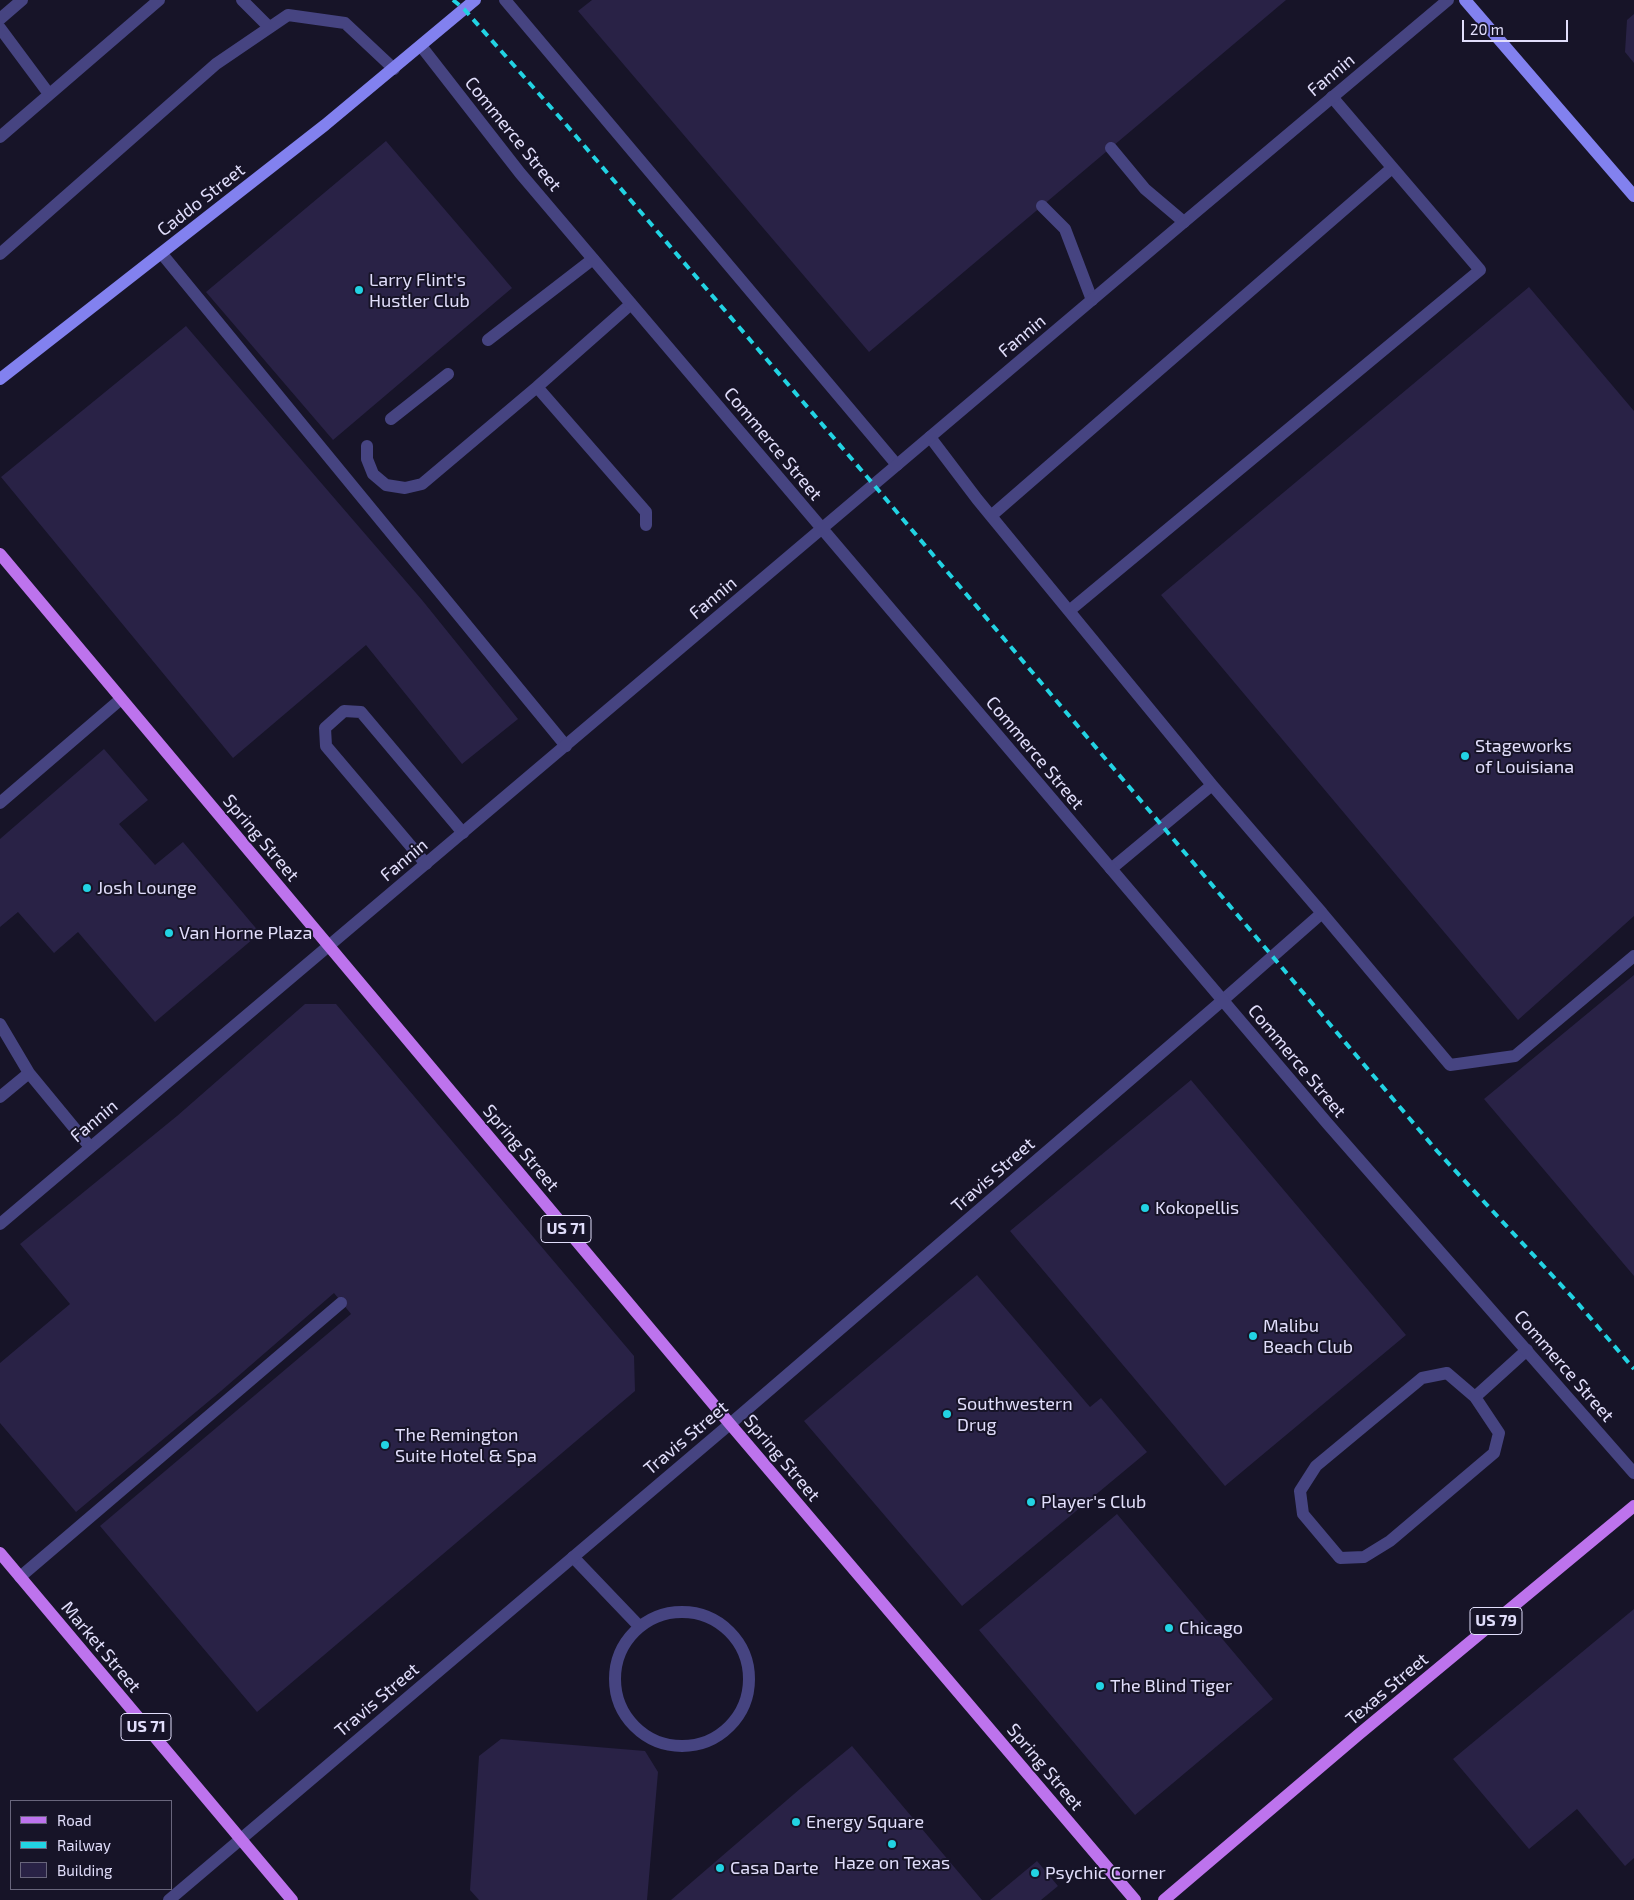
<!DOCTYPE html>
<html>
<head>
<meta charset="utf-8">
<style>
  body { margin:0 }
  #map { position:relative; width:1634px; height:1900px; overflow:hidden; background:#171428; font-family:"Exo 2",sans-serif }
  canvas { display:block }
  .legend { position:absolute; left:10px; top:1800px; width:162px; height:90px; box-sizing:border-box; background:#171428; border:1px solid #68657c; margin:0; padding:6px 9px; list-style:none; font-size:15px; color:#e1defb }
  .legend li { display:flex; align-items:center; gap:10px; height:25px }
  .legend b { width:25px; border:1px solid #68657c }
  .scale { position:absolute; left:1462px; top:20px; width:106px; height:22px; box-sizing:border-box; border:2px solid #e1defb; border-top:0; padding-left:6px; font-size:15px; line-height:18px; white-space:nowrap; color:#e1defb; -webkit-text-stroke:4px #171428; paint-order:stroke }
</style>
</head>
<body>
<div id="map">
<canvas width="1634" height="1900"></canvas>
<ul class="legend">
<li><b style="height:6px;background:#bd73ed"></b>Road</li>
<li><b style="height:6px;background:#22d3e3"></b>Railway</li>
<li><b style="height:14px;background:#292246"></b>Building</li>
</ul>
<div class="scale">20 m</div>
</div>
<script>
const c = document.querySelector('canvas').getContext('2d');
c.lineJoin = 'round';
function paint(path, color) { c.fillStyle = color; c.fill(path, 'evenodd'); }
const toPath = rows => new Path2D(rows.map(r => 'M' + r).join(''));
function trace(path, color, width, dash) { c.strokeStyle = color; c.lineWidth = width; c.lineCap = dash ? 'butt' : 'round'; c.setLineDash(dash || []); c.stroke(path); }
function write(font, color, halo, rows, align = 'center') {
  c.font = font + ' "Exo 2",sans-serif'; c.lineWidth = 4; c.setLineDash([]); c.textBaseline = 'middle'; c.strokeStyle = halo; c.fillStyle = color; for (const [text, x, y, turn = 0] of rows) {
    c.save(); c.translate(x, y); c.rotate((+turn || 0) * Math.PI / 180); c.textAlign = isNaN(turn) ? turn : align; if (halo) c.strokeText(text, 0, 0); c.fillText(text, 0, 0); c.restore();
  }
}
paint(toPath([
  [592,0,1286,0,869,352,578,11],
  [1634,14,1634,63,1625,52,1627,20],
  [386,141,512,288,333,440,206,292],
  [1529,287,1634,411,1634,916,1518,1020,1161,595],
  [186,326,422,600,518,719,462,764,366,645,233,758,1,477],
  [104,749,148,800,119,824,155,865,183,842,260,933,155,1022,78,932,54,953,18,912,0,927,0,839],
  [1634,975,1634,1276,1484,1099],
  [305,1004,336,1004,634,1356,635,1391,257,1712,100,1526,351,1314,334,1293,221,1391,76,1512,0,1423,0,1363,70,1304,20,1244,177,1116],
  [1191,1080,1406,1335,1225,1486,1010,1231],
  [977,1275,1090,1407,1101,1398,1147,1452,962,1606,804,1421],
  [1117,1514,1273,1699,1135,1815,979,1630],
  [1634,1609,1634,1858,1625,1866,1577,1809,1529,1849,1453,1759],
  [501,1739,645,1751,658,1772,647,1900,479,1900,470,1890,479,1756],
  [852,1746,982,1900,671,1900,801,1788],
  [1037,1861,1058,1886,1041,1900,990,1900]
]), '#292246');
trace(toPath([
  [242,0,269,27],
  [505,0,897,465],
  [0,19,22,0],
  [0,28,49,94],
  [0,137,159,0],
  [1111,148,1145,189,1184,222],
  [1042,206,1065,229,1092,300],
  [0,254,216,64,288,15,345,23,394,69],
  [162,254,566,746],
  [488,340,593,259],
  [537,387,646,512,646,525],
  [391,419,448,374],
  [930,437,977,499,1212,785,1322,913,1223,1000],
  [367,446,367,459,373,474,386,485,405,488,422,484,537,387,631,304],
  [991,516,1392,168],
  [1069,611,1480,270,1332,97],
  [0,803,121,699],
  [426,864,326,746,325,728,344,711,361,712,463,833],
  [1111,869,1212,785],
  [1322,913,1450,1065,1515,1056,1634,956],
  [0,1024,29,1073,90,1147],
  [0,1097,29,1073],
  [1475,1397,1499,1433,1494,1453,1390,1541,1364,1557,1340,1558,1303,1514,1300,1491,1316,1466,1422,1378,1447,1373,1475,1397,1527,1350],
  [573,1557,639,1626],
  [20,1577,341,1303],
  '615 1679a67 67 0 1 1 134 0a67 67 0 1 1-134 0Z'
]), '#464481', 12);
trace(toPath([
  [421,46,520,173,1327,1123,1634,1473],
  [0,1224,1184,222,1448,0],
  [169,1900,730,1424,1223,1000]
]), '#464481', 12);
trace(toPath([
  [1465,0,1634,196],
  [0,379,325,125,475,0]
]), '#8281ef', 12);
trace(toPath([
  [0,554,730,1424,1135,1900],
  [0,1553,292,1900],
  [1164,1900,1358,1735,1634,1506]
]), '#bd73ed', 12);
trace(toPath([
  [453,0,464,9,563,121,874,485,1437,1151,1575,1300,1634,1369]
]), '#22d3e3', 4, [8, 6]);
for (const [x, y, r, color] of [
  [359,290,5,"#22d3e3"],
  [1465,756,5,"#22d3e3"],
  [87,888,5,"#22d3e3"],
  [169,933,5,"#22d3e3"],
  [1145,1208,5,"#22d3e3"],
  [1253,1336,5,"#22d3e3"],
  [947,1414,5,"#22d3e3"],
  [385,1445,5,"#22d3e3"],
  [1031,1502,5,"#22d3e3"],
  [1169,1628,5,"#22d3e3"],
  [1100,1686,5,"#22d3e3"],
  [796,1822,5,"#22d3e3"],
  [892,1844,5,"#22d3e3"],
  [720,1868,5,"#22d3e3"],
  [1035,1873,5,"#22d3e3"]
]) { const dot = new Path2D(); dot.arc(x, y, r, 0, 2 * Math.PI); c.fillStyle = color; c.fill(dot); trace(dot, '#171428', 2); }
for (const [x, y, w] of [
  [566,1229,50],
  [1496,1621,52],
  [146,1727,50]
]) { const box = new Path2D(); box.roundRect(x - w / 2, y - 13.5, w, 27, 4); c.fillStyle = '#171428'; c.fill(box); trace(box, '#e1defb', 1); }
write('bold 16px', '#e1defb', null, [
  ["US 71",566,1229],
  ["US 79",1496,1621],
  ["US 71",146,1727]
]);
write('18px', '#e1defb', '#171428', [
  ["Fannin",1331,75,-40],
  ["Commerce Street",513,134,51],
  ["Caddo Street",201,200,-38],
  ["Fannin",1022,336,-40],
  ["Commerce Street",773,444,50],
  ["Fannin",713,598,-40],
  ["Commerce Street",1035,753,50],
  ["Spring Street",261,838,50],
  ["Fannin",404,860,-40],
  ["Commerce Street",1297,1061,50],
  ["Fannin",94,1121,-40],
  ["Spring Street",521,1148,50],
  ["Travis Street",993,1175,-41],
  ["Commerce Street",1564,1366,49],
  ["Travis Street",686,1438,-40],
  ["Spring Street",782,1458,50],
  ["Market Street",101,1647,50],
  ["Texas Street",1387,1689,-40],
  ["Travis Street",377,1700,-40],
  ["Spring Street",1045,1767,50]
]);
write('18px', '#e1defb', '#171428', [
  ["Larry Flint's",369,280],
  ["Hustler Club",369,301],
  ["Stageworks",1475,746],
  ["of Louisiana",1475,767],
  ["Josh Lounge",97,888],
  ["Van Horne Plaza",179,933],
  ["Kokopellis",1155,1208],
  ["Malibu",1263,1326],
  ["Beach Club",1263,1347],
  ["Southwestern",957,1404],
  ["Drug",957,1425],
  ["The Remington",395,1435],
  ["Suite Hotel & Spa",395,1456],
  ["Player's Club",1041,1502],
  ["Chicago",1179,1628],
  ["The Blind Tiger",1110,1686],
  ["Energy Square",806,1822],
  ["Haze on Texas",892,1863,"center"],
  ["Casa Darte",730,1868],
  ["Psychic Corner",1045,1873]
], 'left');
</script>
</body>
</html>
